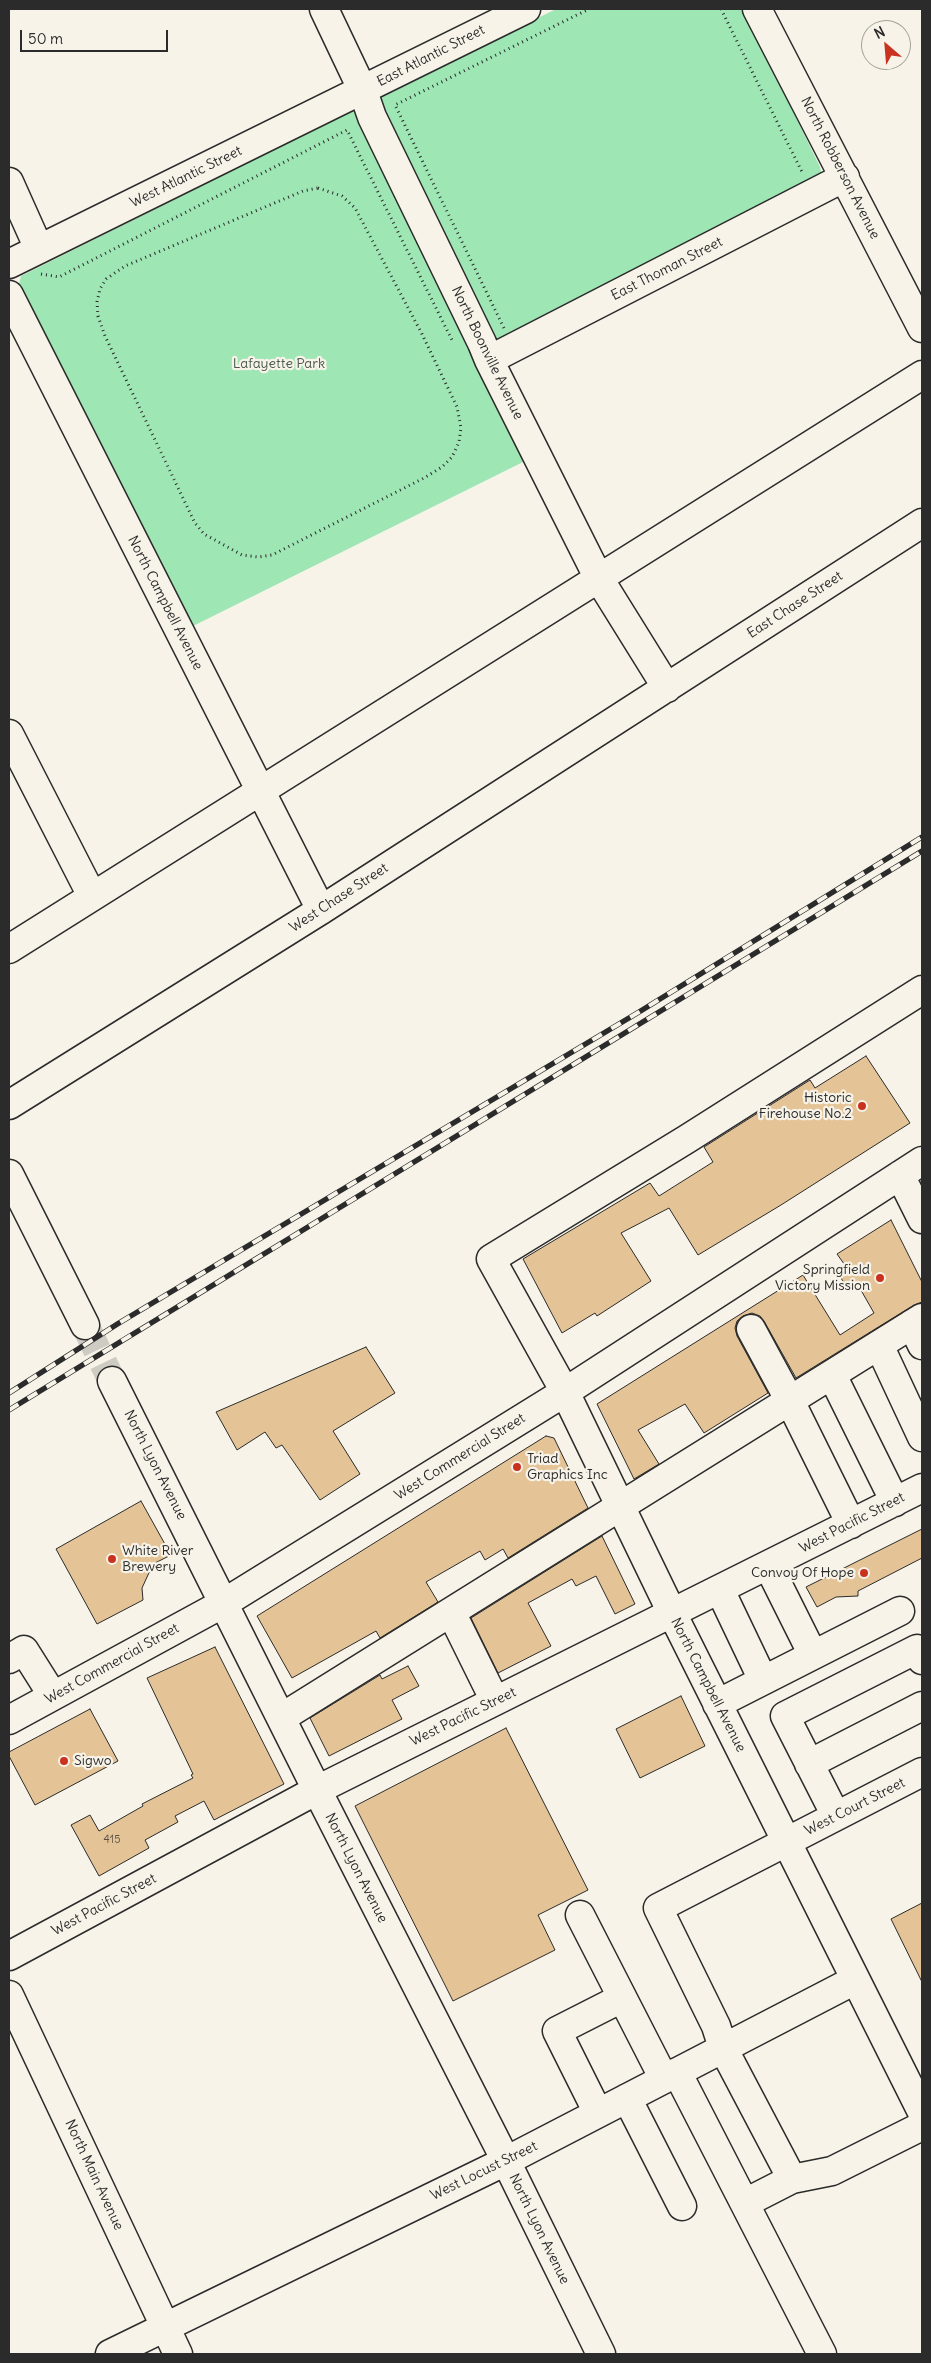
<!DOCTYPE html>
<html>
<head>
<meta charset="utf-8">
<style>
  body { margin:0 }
  #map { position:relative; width:931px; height:2363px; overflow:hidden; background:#f7f3e8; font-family:Delius,sans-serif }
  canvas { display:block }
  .frame { position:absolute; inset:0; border:10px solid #2b2b2b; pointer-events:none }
  .north { position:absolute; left:861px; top:20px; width:50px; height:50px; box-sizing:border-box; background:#f7f3e8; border:1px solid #a5a39c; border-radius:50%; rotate:333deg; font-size:14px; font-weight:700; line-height:20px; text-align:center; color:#2b2b2b }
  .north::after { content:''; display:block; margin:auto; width:18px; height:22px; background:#c8321e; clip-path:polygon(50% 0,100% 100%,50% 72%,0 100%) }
  .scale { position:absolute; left:20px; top:30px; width:148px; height:22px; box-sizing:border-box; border:2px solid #2b2b2b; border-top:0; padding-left:6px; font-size:15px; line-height:18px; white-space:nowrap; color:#2b2b2b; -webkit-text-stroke:4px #f7f3e8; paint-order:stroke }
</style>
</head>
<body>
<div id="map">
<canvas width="931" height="2363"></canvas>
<div class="frame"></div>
<div class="north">N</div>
<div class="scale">50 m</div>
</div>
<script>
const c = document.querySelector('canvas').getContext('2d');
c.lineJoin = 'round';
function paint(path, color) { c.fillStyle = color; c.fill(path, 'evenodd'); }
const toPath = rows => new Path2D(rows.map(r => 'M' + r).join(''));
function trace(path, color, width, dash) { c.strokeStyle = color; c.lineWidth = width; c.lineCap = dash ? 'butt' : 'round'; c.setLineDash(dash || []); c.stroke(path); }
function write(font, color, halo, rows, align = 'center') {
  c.font = font + ' Delius,sans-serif'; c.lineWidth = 4.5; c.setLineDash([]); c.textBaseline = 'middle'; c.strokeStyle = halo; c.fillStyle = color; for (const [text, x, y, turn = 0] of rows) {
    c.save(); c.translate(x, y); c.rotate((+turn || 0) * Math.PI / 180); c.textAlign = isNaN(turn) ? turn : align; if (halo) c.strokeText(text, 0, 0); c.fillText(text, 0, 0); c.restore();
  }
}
paint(toPath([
  [556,9,743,9,820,167,822,175,817,180,482,348,474,356,475,364,525,461,193,626,19,284,21,276]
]), '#9ee6b4');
const building = toPath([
  [866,1056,910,1123,781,1205,698,1255,669,1208,621,1233,651,1281,597,1316,595,1313,562,1333,523,1259,650,1183,659,1196,713,1162,704,1147,810,1080,815,1088,866,1056],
  [891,1220,922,1282,922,1302,914,1305,796,1378,764,1321,760,1316,752,1313,743,1316,737,1321,735,1328,737,1336,768,1393,704,1433,685,1404,638,1430,659,1464,634,1479,597,1404,803,1275,840,1335,874,1313,858,1285,849,1291,838,1273,847,1268,837,1254,891,1220],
  [366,1347,395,1393,333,1431,360,1474,320,1500,282,1445,276,1448,265,1432,237,1450,216,1412,366,1347],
  [546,1436,554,1438,588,1508,508,1558,503,1549,485,1560,480,1551,426,1582,438,1602,380,1638,376,1631,292,1678,257,1616,546,1436],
  [141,1501,171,1555,153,1564,142,1588,143,1600,97,1624,56,1549,141,1501],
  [922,1529,922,1558,858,1591,858,1596,836,1597,817,1607,806,1587,922,1529],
  [602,1536,635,1604,615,1614,596,1576,576,1586,572,1579,528,1603,551,1646,498,1673,471,1618,602,1536],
  [215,1647,284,1784,214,1820,204,1801,175,1816,178,1822,145,1840,149,1848,99,1876,71,1825,90,1815,99,1831,143,1806,142,1804,193,1778,191,1775,193,1774,147,1678,215,1647],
  [408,1666,419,1686,392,1700,402,1719,329,1756,310,1718,380,1675,382,1679,408,1666],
  [681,1696,705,1746,640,1778,616,1729,681,1696],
  [90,1709,118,1761,35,1805,9,1756,9,1752,90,1709],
  [506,1728,588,1890,538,1915,555,1950,453,2001,355,1806,506,1728],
  [922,1903,922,1982,891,1919,922,1903]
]);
paint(building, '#e4c396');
trace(building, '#2b2b2b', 1);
trace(toPath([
  [85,1325,112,1381]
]), '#cecbc2', 28, [28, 14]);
const minor = toPath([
  [324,9,363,91,372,117,482,343,489,360,598,577,667,688],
  [757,9,922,328],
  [9,182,39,249],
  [9,264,526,9],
  [9,295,321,910],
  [489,360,845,177],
  [9,734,92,896],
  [9,949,922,375],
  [922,990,687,1139,491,1259,565,1392,672,1613,922,2112],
  [9,1105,321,910,922,523],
  [9,1174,85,1325],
  [900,1175,922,1219],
  [912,1324,922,1345],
  [751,1329,790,1401,851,1524],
  [879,1345,922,1437],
  [832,1375,895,1502],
  [112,1381,317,1790,506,2161,601,2354],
  [768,1565,813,1655],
  [720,1590,763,1680],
  [451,1612,495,1701],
  [9,1659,24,1650,53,1696],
  [717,1704,900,1611],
  [281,1718,922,1318],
  [9,1720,224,1603,565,1392,922,1161],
  [809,1764,922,1706],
  [836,1816,785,1716,917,1649,922,1660],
  [580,1915,664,2079],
  [9,1956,317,1790,922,1488],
  [9,1995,178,2354],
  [677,2072,822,2354],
  [627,2098,682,2206],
  [598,2113,557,2031,622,1998],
  [792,2179,832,2171,922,2126],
  [745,2203,792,2179,723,2048,716,2026,658,1908,922,1772],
  [110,2354,506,2161,855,1980]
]);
trace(minor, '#2b2b2b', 31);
trace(toPath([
  [721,9,803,174],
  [318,188,342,196,355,208,422,334,457,407,461,428,459,442,452,457,442,467,424,478,272,555,258,557,242,555,204,534,195,523,105,336,98,316,97,302,100,289,106,279,125,266,303,191,318,188],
  [41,274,59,277,347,130,453,342],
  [504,328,395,105,589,9]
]), '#2b2b2b', 3, [1, 4]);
trace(minor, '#f7f3e8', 28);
const rail = toPath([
  [9,1393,119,1323,639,1012,922,837],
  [9,1410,922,851]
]);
trace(rail, '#2b2b2b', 5.5);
trace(rail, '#f7f3e8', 4, [11]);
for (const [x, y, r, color] of [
  [862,1106,5,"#c8321e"],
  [880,1278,5,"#c8321e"],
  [517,1467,5,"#c8321e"],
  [112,1559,5,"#c8321e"],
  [864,1573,5,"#c8321e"],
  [64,1761,5,"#c8321e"]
]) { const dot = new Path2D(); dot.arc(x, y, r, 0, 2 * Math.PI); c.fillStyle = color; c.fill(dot); trace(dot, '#f7f3e8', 2); }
write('11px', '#595146', null, [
  ["415",112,1840]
]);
write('14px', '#2b2b2b', '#f7f3e8', [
  ["East Atlantic Street",431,56,-27],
  ["North Robberson Avenue",840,168,63],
  ["West Atlantic Street",186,177,-26],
  ["East Thoman Street",667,269,-27],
  ["North Boonville Avenue",487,353,64],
  ["North Campbell Avenue",165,603,63],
  ["East Chase Street",795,605,-33],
  ["West Chase Street",339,898,-33],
  ["West Commercial Street",460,1457,-32],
  ["North Lyon Avenue",155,1465,63],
  ["West Pacific Street",852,1523,-27],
  ["West Commercial Street",112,1664,-29],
  ["North Campbell Avenue",708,1685,63],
  ["West Pacific Street",463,1717,-26],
  ["West Court Street",855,1807,-27],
  ["North Lyon Avenue",356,1868,63],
  ["West Pacific Street",104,1905,-28],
  ["West Locust Street",484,2171,-26],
  ["North Main Avenue",94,2175,65],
  ["North Lyon Avenue",539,2229,64]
]);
write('14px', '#485a4d', '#f7f3e8', [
  ["Lafayette Park",279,364]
]);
write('14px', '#2b2b2b', '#f7f3e8', [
  ["Historic",852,1098],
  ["Firehouse No.2",852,1114],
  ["Springfield",870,1270],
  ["Victory Mission",870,1286],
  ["Triad",527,1459,"left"],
  ["Graphics Inc",527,1475,"left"],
  ["White River",122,1551,"left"],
  ["Brewery",122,1567,"left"],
  ["Convoy Of Hope",854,1573],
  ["Sigwo",74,1761,"left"]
], 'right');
</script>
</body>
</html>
